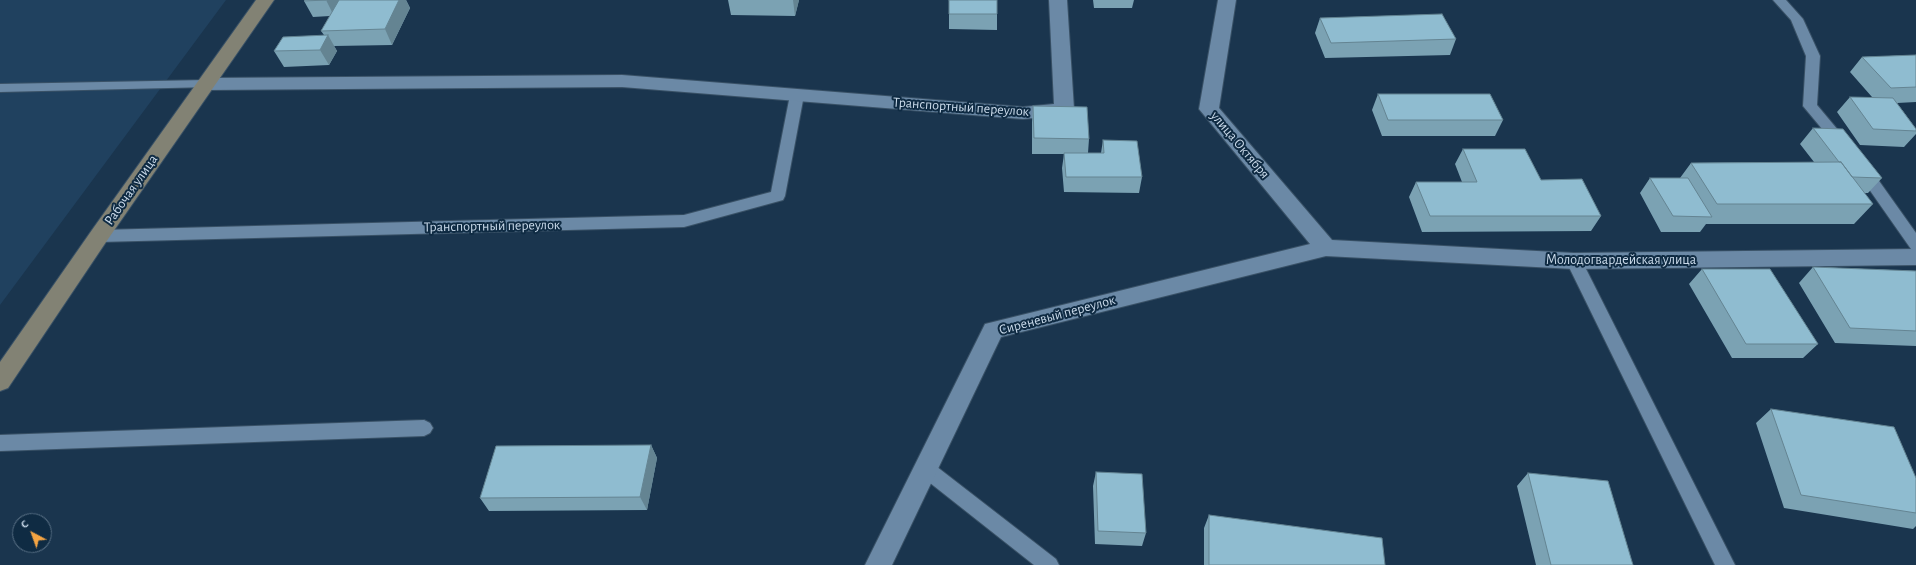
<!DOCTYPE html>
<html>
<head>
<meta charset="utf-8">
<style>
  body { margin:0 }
  #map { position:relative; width:1916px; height:565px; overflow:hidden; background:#1a354e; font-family:"Alegreya Sans",sans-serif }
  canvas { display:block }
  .north { position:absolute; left:12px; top:513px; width:40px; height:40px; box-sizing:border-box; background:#0f2b43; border:1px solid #5a7186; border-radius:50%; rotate:319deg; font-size:11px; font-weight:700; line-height:16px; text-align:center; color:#cadaea }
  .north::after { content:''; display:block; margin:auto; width:14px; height:18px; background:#f4a443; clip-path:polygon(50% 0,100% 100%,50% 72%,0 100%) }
</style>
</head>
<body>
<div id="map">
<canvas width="1916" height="565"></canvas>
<div class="north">С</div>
</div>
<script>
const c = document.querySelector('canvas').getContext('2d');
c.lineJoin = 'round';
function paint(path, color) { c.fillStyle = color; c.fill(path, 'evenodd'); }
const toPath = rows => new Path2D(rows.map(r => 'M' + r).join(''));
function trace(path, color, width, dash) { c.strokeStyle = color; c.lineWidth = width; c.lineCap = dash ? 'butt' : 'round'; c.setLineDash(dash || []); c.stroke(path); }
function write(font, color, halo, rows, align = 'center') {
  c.font = font + ' "Alegreya Sans",sans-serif'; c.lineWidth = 4; c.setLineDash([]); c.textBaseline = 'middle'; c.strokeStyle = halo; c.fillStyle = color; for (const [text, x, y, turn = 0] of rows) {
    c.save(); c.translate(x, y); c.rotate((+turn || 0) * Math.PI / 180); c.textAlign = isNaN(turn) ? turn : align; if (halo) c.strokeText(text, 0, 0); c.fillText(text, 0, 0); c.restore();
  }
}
paint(toPath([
  [0,0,226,0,0,305]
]), '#20415f');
const lane = toPath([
  [1773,0,1786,0,1803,19,1820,56,1817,105,1848,142,1850,145,1848,148,1843,150,1838,148,1803,106,1806,56,1791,20,1773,0],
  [206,80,211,81,213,84,211,87,0,92,0,84,206,80],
  [797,91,802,92,804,95,785,196,783,200,684,227,99,242,94,240,91,236,94,232,99,230,684,215,771,192,790,95,792,92,797,91],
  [1862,163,1867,164,1916,233,1916,251,1911,249,1857,172,1855,168,1857,164,1862,163],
  [1574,255,1580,257,1582,261,1735,565,1715,565,1566,261,1568,257,1574,255],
  [424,420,430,423,433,428,430,433,424,436,0,451,0,435,424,420],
  [926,461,932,463,1056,559,1059,565,1034,565,920,475,917,469,920,463,926,461]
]);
const street = toPath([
  [1049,0,1067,0,1074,109,1071,113,1064,115,1023,119,622,87,206,90,199,88,197,84,199,80,206,78,622,75,1023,107,1054,104,1049,0],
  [1218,0,1236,0,1219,108,1332,240,1574,253,1916,249,1916,265,1574,269,1326,256,1001,337,892,565,865,565,985,324,1310,244,1199,109,1218,0]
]);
const secondary = toPath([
  [256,0,274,0,106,242,8,388,0,391,0,362,92,230,256,0]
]);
trace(lane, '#395166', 2);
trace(street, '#395166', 2);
trace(secondary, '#395166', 2);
paint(lane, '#6b89a6');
paint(street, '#6b89a6');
paint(secondary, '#828274');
paint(toPath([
  [305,0,406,0,410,8,392,45,334,46,337,51,329,65,284,67,274,51,324,35,321,31,330,16,313,17,304,1],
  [728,0,799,0,795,16,731,15],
  [1093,0,1134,0,1132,8,1094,8],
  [949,14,997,14,997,30,949,29],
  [1320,18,1456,39,1450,55,1325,58,1315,33],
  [1916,55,1916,102,1897,103,1916,129,1916,134,1904,147,1860,145,1837,112,1850,97,1872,97,1850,72,1862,57],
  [1378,94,1503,120,1495,136,1382,136,1372,110],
  [1033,106,1089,139,1088,153,1101,153,1103,140,1142,177,1139,193,1064,192,1062,168,1064,154,1032,154,1032,122],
  [1813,128,1882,178,1868,193,1864,193,1873,204,1854,224,1706,224,1700,232,1661,232,1640,193,1650,178,1680,178,1691,163,1814,162,1800,144],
  [1463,149,1541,180,1601,216,1591,231,1422,232,1409,197,1416,182,1462,182,1455,164],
  [1813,267,1916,271,1916,346,1835,343,1799,283],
  [1702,269,1818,344,1803,358,1732,358,1689,284],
  [1771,409,1916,478,1916,526,1913,529,1784,508,1756,423],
  [651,445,657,458,647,510,489,511,480,498],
  [1096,472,1146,533,1142,546,1095,544,1093,486],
  [1528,473,1633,565,1536,565,1517,486],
  [1209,515,1385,565,1204,565,1204,528]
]), '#7ba2b3');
paint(toPath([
  [326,0,342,0,334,16],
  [399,0,406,0,410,8,392,45,385,29],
  [793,0,799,0,795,16],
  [328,35,337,51,329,65,320,50],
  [651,445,657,458,647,510,640,497]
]), '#648492');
const building = toPath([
  [305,0,326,0,304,1,305,0],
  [339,0,399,0,385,29,321,31,339,0],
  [949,0,997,0,997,14,949,14,949,0],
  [1442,14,1456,39,1331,43,1320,18,1442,14],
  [328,35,320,50,274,51,283,37,328,35],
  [1916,55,1916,87,1891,88,1862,57,1916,55],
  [1378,94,1490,94,1503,120,1388,120,1378,94],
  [1850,97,1893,98,1916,129,1916,131,1873,129,1850,97],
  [1033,106,1087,107,1089,139,1034,138,1033,106],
  [1813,128,1843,129,1882,178,1852,177,1841,162,1839,162,1813,128],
  [1103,140,1137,141,1142,177,1066,177,1064,153,1104,153,1103,140],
  [1463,149,1525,149,1541,180,1582,179,1601,216,1430,216,1416,182,1477,182,1463,149],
  [1841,162,1873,204,1717,204,1691,163,1841,162],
  [1650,178,1688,178,1712,217,1673,216,1650,178],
  [1813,267,1916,271,1916,331,1850,328,1813,267],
  [1702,269,1770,269,1818,344,1746,344,1702,269],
  [1771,409,1894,427,1916,478,1916,513,1801,495,1771,409],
  [651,445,640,497,480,498,496,446,651,445],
  [1096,472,1142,474,1146,533,1098,531,1096,472],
  [1528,473,1608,481,1633,565,1551,565,1528,473],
  [1209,515,1382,538,1385,565,1209,565,1209,515]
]);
paint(building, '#8fbcd0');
trace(building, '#648492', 1);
write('14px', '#cadaea', '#0f2b43', [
  ["Транспортный переулок",961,107,4],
  ["улица Октября",1240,145,50],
  ["Рабочая улица",131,190,-55],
  ["Транспортный переулок",492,226,-1],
  ["Молодогвардейская улица",1621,260],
  ["Сиреневый переулок",1057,315,-15]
]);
</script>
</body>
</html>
